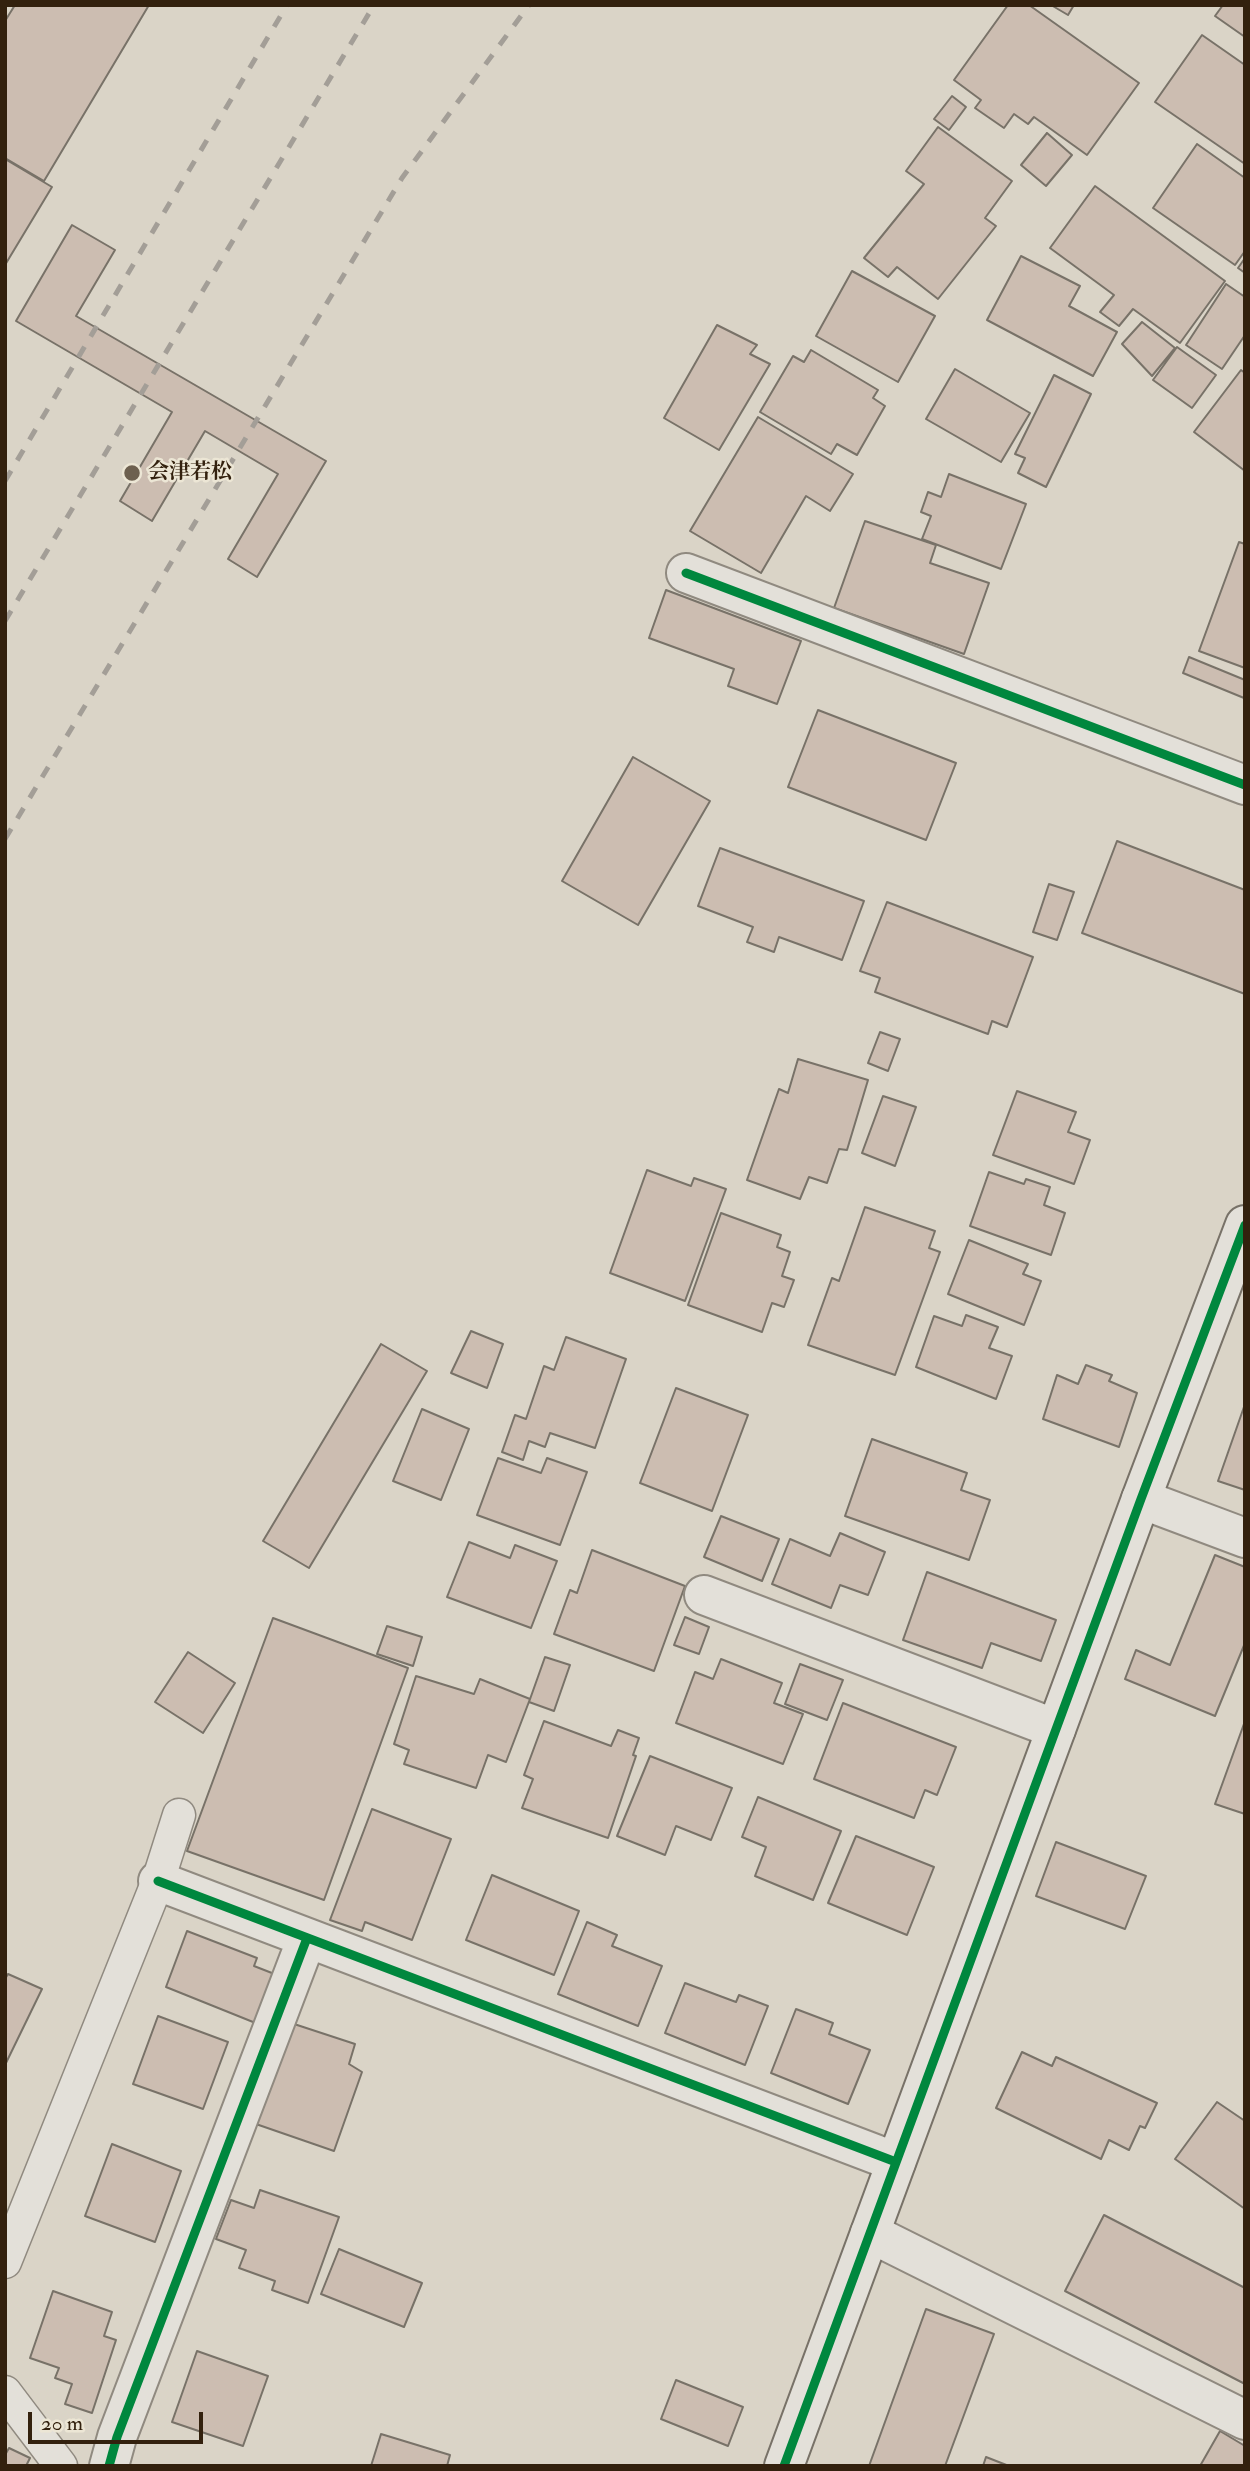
<!DOCTYPE html>
<html>
<head>
<meta charset="utf-8">
<style>
  body { margin:0 }
  #map { position:relative; width:1250px; height:2471px; overflow:hidden; background:#dad4c7; font-family:"IM FELL Double Pica",serif }
  canvas { display:block }
  .frame { position:absolute; inset:0; border:7px solid #33210e; pointer-events:none }
  .scale { position:absolute; left:28px; top:2412px; width:175px; height:32px; box-sizing:border-box; border:4px solid #33210e; border-top:0; padding-left:9px; font-size:21px; line-height:24px; white-space:nowrap; color:#33210e; -webkit-text-stroke:5px #ece6d5; paint-order:stroke }
</style>
</head>
<body>
<div id="map">
<canvas width="1250" height="2471"></canvas>
<div class="frame"></div>
<div class="scale">20 m</div>
</div>
<script>
const c = document.querySelector('canvas').getContext('2d');
c.lineJoin = 'round';
function paint(path, color) { c.fillStyle = color; c.fill(path, 'evenodd'); }
const toPath = rows => new Path2D(rows.map(r => 'M' + r).join(''));
function trace(path, color, width, dash) { c.strokeStyle = color; c.lineWidth = width; c.lineCap = dash ? 'butt' : 'round'; c.setLineDash(dash || []); c.stroke(path); }
function write(font, color, halo, rows, align = 'center') {
  c.font = font + ' "IM FELL Double Pica","Noto Serif JP",serif'; c.lineWidth = 5; c.setLineDash([]); c.textBaseline = 'middle'; c.strokeStyle = halo; c.fillStyle = color; for (const [text, x, y, turn = 0] of rows) {
    c.save(); c.translate(x, y); c.rotate((+turn || 0) * Math.PI / 180); c.textAlign = isNaN(turn) ? turn : align; if (halo) c.strokeText(text, 0, 0); c.fillText(text, 0, 0); c.restore();
  }
}
const building = toPath([
  [15,5,149,5,44,181,5,158,5,21,15,5],
  [1008,5,1029,5,1139,83,1087,155,1034,117,1028,124,1014,114,1004,128,975,108,981,100,954,80,1008,5],
  [1051,5,1074,5,1068,15,1051,5],
  [1223,5,1245,5,1245,37,1215,16,1223,5],
  [1202,35,1245,65,1245,164,1155,102,1202,35],
  [952,96,966,107,949,130,934,119,952,96],
  [938,127,1012,181,985,218,996,226,938,299,897,267,888,277,864,258,924,184,906,171,938,127],
  [1047,133,1072,155,1046,186,1021,165,1047,133],
  [1197,144,1245,178,1245,251,1235,265,1153,208,1197,144],
  [5,159,52,187,5,265,5,159],
  [1095,186,1225,281,1180,343,1133,309,1119,326,1100,312,1114,295,1050,248,1095,186],
  [72,225,115,250,76,316,326,461,257,577,228,559,278,474,205,431,152,521,120,501,172,412,16,321,72,225],
  [1021,256,1080,286,1069,306,1117,332,1093,376,987,320,1021,256],
  [1245,258,1245,273,1238,268,1245,258],
  [852,271,935,316,898,382,816,336,852,271],
  [1226,284,1245,297,1245,335,1222,369,1186,345,1226,284],
  [1142,322,1175,348,1152,376,1122,344,1142,322],
  [717,325,757,345,750,354,770,364,719,450,664,418,717,325],
  [1177,347,1216,375,1192,408,1153,380,1177,347],
  [811,350,878,390,873,398,885,406,857,455,837,444,831,454,760,412,793,356,804,362,811,350],
  [955,369,1030,413,1001,462,926,419,955,369],
  [1241,370,1245,373,1245,471,1194,432,1241,370],
  [1054,375,1091,394,1046,487,1018,473,1025,458,1015,454,1054,375],
  [758,417,853,474,830,511,806,496,761,573,690,531,758,417],
  [949,474,1026,504,1001,569,922,539,931,516,921,512,928,492,941,497,949,474],
  [865,521,936,545,930,563,989,583,964,654,834,608,865,521],
  [1239,542,1245,544,1245,668,1199,651,1239,542],
  [666,590,801,641,777,704,728,686,734,669,649,638,666,590],
  [1189,657,1245,680,1244,698,1183,673,1189,657],
  [818,710,956,763,926,840,788,787,818,710],
  [633,757,710,801,638,925,562,881,633,757],
  [1117,841,1245,890,1245,994,1082,933,1117,841],
  [720,848,864,901,842,960,779,937,774,952,747,942,753,927,698,906,720,848],
  [1049,884,1074,892,1057,940,1033,932,1049,884],
  [887,902,1033,957,1007,1027,992,1021,988,1034,875,992,880,978,860,971,887,902],
  [880,1032,900,1039,888,1071,868,1063,880,1032],
  [798,1059,868,1080,847,1150,839,1149,827,1183,809,1177,800,1199,747,1180,779,1089,788,1093,798,1059],
  [1017,1091,1076,1112,1068,1132,1090,1140,1074,1184,993,1155,1017,1091],
  [883,1096,916,1107,895,1166,862,1153,883,1096],
  [647,1170,691,1186,694,1178,726,1189,685,1301,610,1273,647,1170],
  [989,1172,1024,1184,1026,1179,1050,1187,1044,1205,1065,1213,1051,1255,970,1226,989,1172],
  [865,1207,935,1231,929,1248,940,1252,895,1375,808,1345,832,1278,839,1281,865,1207],
  [721,1213,781,1235,777,1247,790,1252,782,1276,794,1280,784,1307,772,1303,762,1332,688,1305,721,1213],
  [969,1240,1028,1264,1023,1274,1041,1281,1024,1325,948,1294,969,1240],
  [966,1315,998,1327,989,1348,1012,1356,996,1399,916,1367,934,1316,962,1326,966,1315],
  [471,1331,503,1344,487,1388,451,1373,471,1331],
  [566,1337,626,1359,595,1448,550,1433,545,1447,529,1441,523,1460,502,1452,515,1415,526,1419,544,1366,554,1370,566,1337],
  [381,1344,427,1371,309,1568,263,1541,381,1344],
  [1086,1365,1112,1375,1109,1381,1137,1393,1119,1447,1043,1419,1057,1375,1078,1384,1086,1365],
  [676,1388,748,1415,712,1511,640,1483,676,1388],
  [1245,1404,1245,1490,1218,1481,1245,1404],
  [422,1409,469,1429,441,1500,393,1481,422,1409],
  [872,1439,967,1473,961,1490,990,1500,969,1560,845,1516,872,1439],
  [498,1458,541,1473,547,1458,587,1472,560,1545,477,1515,498,1458],
  [721,1516,779,1539,762,1581,704,1557,721,1516],
  [840,1533,885,1552,868,1595,840,1585,831,1608,772,1584,790,1539,830,1556,840,1533],
  [469,1542,510,1558,515,1545,557,1561,531,1628,447,1597,469,1542],
  [592,1550,685,1586,654,1671,554,1634,570,1590,577,1593,592,1550],
  [1215,1555,1245,1567,1245,1643,1215,1716,1125,1679,1136,1650,1170,1665,1215,1555],
  [927,1572,1056,1620,1041,1661,991,1643,982,1668,903,1640,927,1572],
  [685,1617,709,1627,699,1654,674,1645,685,1617],
  [273,1618,408,1668,324,1900,187,1851,273,1618],
  [387,1626,422,1637,413,1666,377,1654,387,1626],
  [188,1652,235,1683,203,1733,155,1702,188,1652],
  [545,1657,570,1665,554,1711,529,1702,545,1657],
  [721,1659,782,1683,774,1703,803,1714,783,1764,676,1723,695,1672,713,1679,721,1659],
  [800,1664,843,1680,827,1720,785,1704,800,1664],
  [416,1676,474,1694,480,1679,530,1699,506,1762,488,1755,476,1788,404,1764,409,1750,394,1744,416,1676],
  [843,1703,956,1747,937,1795,925,1790,914,1818,814,1779,843,1703],
  [544,1721,611,1746,618,1730,639,1738,633,1755,636,1756,608,1838,522,1808,533,1779,524,1775,544,1721],
  [1245,1721,1245,1814,1215,1804,1245,1721],
  [650,1756,732,1788,711,1840,676,1826,665,1855,617,1836,650,1756],
  [758,1797,841,1831,813,1900,755,1876,766,1847,742,1837,758,1797],
  [372,1809,451,1839,412,1940,365,1922,362,1931,330,1920,372,1809],
  [856,1836,934,1867,907,1935,828,1903,856,1836],
  [1056,1842,1146,1876,1125,1929,1036,1896,1056,1842],
  [492,1875,579,1911,554,1975,466,1940,492,1875],
  [587,1922,617,1935,612,1946,662,1966,638,2026,558,1994,587,1922],
  [187,1931,257,1958,254,1966,277,1975,258,2024,166,1987,187,1931],
  [8,1974,42,1989,5,2065,5,1979,8,1974],
  [685,1983,736,2002,739,1995,768,2006,745,2065,665,2033,685,1983],
  [796,2009,833,2023,829,2034,870,2050,848,2104,771,2073,796,2009],
  [158,2016,228,2042,203,2109,133,2084,158,2016],
  [288,2022,355,2044,349,2064,362,2072,334,2151,253,2123,288,2022],
  [1022,2052,1052,2066,1056,2057,1157,2103,1145,2128,1140,2126,1129,2150,1109,2140,1101,2159,996,2108,1022,2052],
  [1217,2102,1245,2121,1245,2209,1175,2159,1217,2102],
  [112,2144,181,2171,155,2242,85,2216,112,2144],
  [260,2190,339,2217,308,2303,272,2290,275,2281,239,2268,246,2250,216,2239,231,2200,254,2208,260,2190],
  [1104,2215,1245,2288,1245,2384,1065,2291,1104,2215],
  [339,2249,422,2283,404,2327,321,2294,339,2249],
  [53,2291,112,2312,104,2336,116,2340,92,2413,65,2404,72,2384,55,2378,59,2368,30,2358,53,2291],
  [926,2309,994,2334,945,2466,869,2466,926,2309],
  [197,2351,268,2376,243,2446,172,2422,197,2351],
  [676,2380,743,2407,728,2446,661,2419,676,2380],
  [1220,2431,1245,2446,1245,2466,1200,2466,1220,2431],
  [381,2434,450,2455,447,2466,371,2466,381,2434],
  [9,2448,30,2458,26,2466,5,2466,5,2455,9,2448],
  [986,2457,1009,2466,983,2466,986,2457]
]);
paint(building, '#ccbdb1');
trace(building, '#787268', 2);
const lane = toPath([
  [5,2262,158,1881,179,1815],
  [5,2392,61,2466]
]);
const street = toPath([
  [686,573,1245,785],
  [1141,1499,1245,1538],
  [704,1595,1056,1729],
  [158,1881,896,2162],
  [870,2233,1245,2420],
  [109,2466,117,2437,307,1938]
]);
const secondary = toPath([
  [784,2466,1141,1499,1245,1225]
]);
trace(lane, '#908a80', 35);
trace(street, '#908a80', 42);
trace(secondary, '#787268', 42);
trace(lane, '#e3e0d9', 32);
trace(street, '#e3e0d9', 38);
trace(secondary, '#e3e0d9', 38);
trace(toPath([
  [5,481,287,5],
  [5,621,374,5],
  [5,839,402,178,529,5]
]), '#a39e97', 5, [12, 12]);
trace(toPath([
  [686,573,1245,785],
  [158,1881,896,2162],
  [109,2466,117,2437,307,1938],
  [784,2466,1141,1499,1245,1225]
]), '#00873e', 9);
for (const [x, y, r, color] of [
  [132,473,9,"#6d604f"]
]) { const dot = new Path2D(); dot.arc(x, y, r, 0, 2 * Math.PI); c.fillStyle = color; c.fill(dot); trace(dot, '#ece6d5', 2.5); }
write('bold 21px', '#33210e', '#ece6d5', [
  ["会津若松",148,473]
], 'left');
</script>
</body>
</html>
